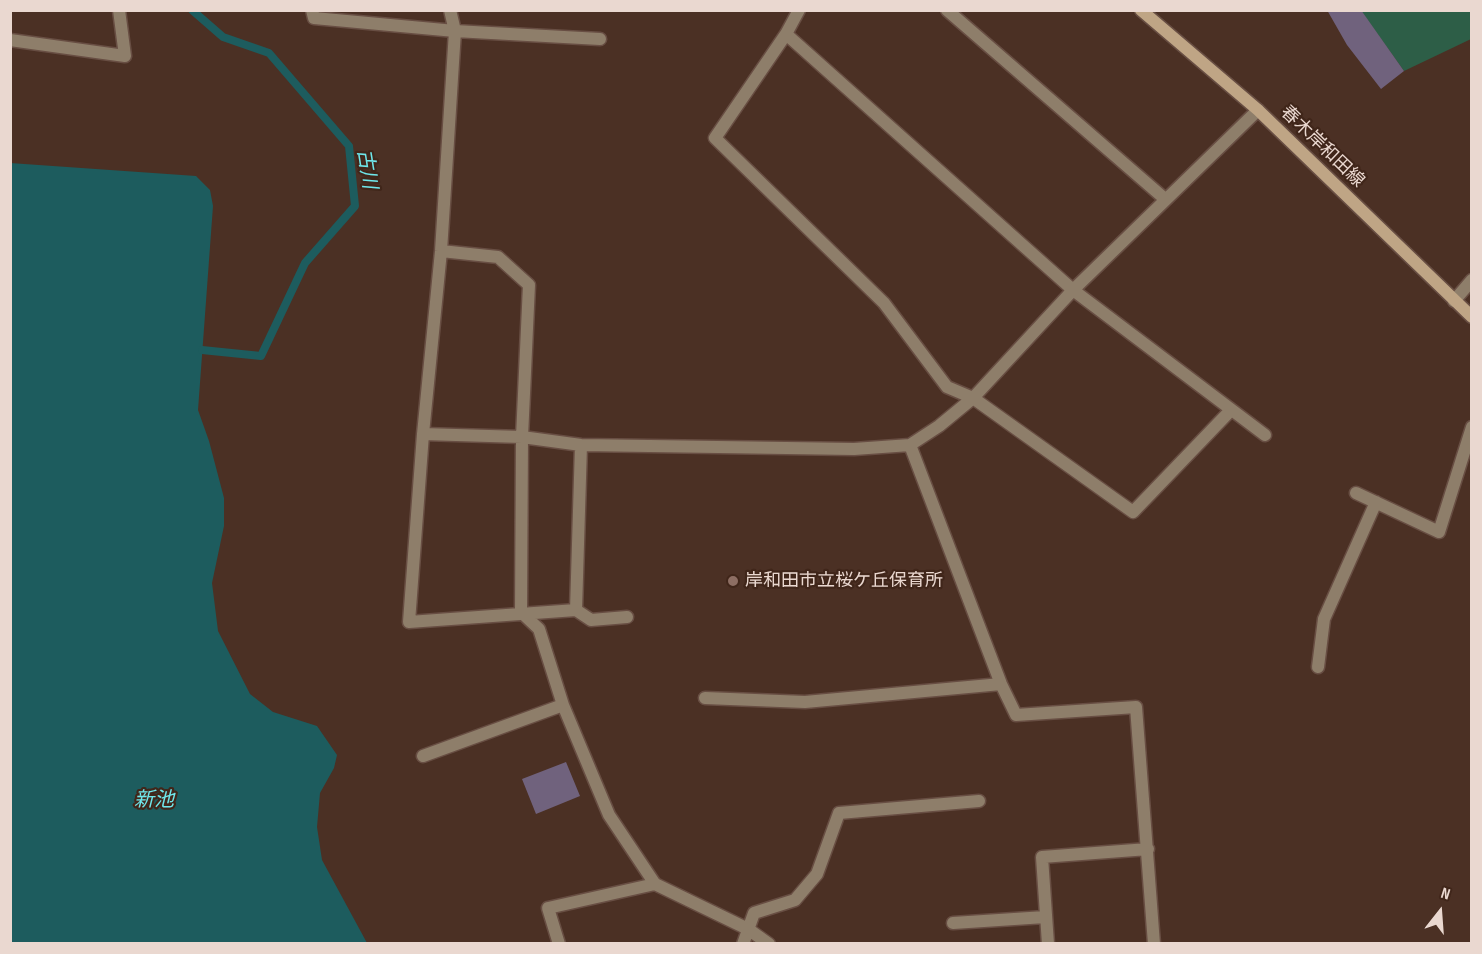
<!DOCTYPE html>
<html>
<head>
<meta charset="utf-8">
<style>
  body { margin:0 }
  #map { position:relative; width:1482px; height:954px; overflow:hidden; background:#4b3024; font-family:"Sofia Sans Condensed",sans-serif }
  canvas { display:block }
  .frame { position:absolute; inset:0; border:12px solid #ead8d0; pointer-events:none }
  .north { position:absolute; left:1410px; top:882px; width:60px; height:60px; -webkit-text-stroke:4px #40261a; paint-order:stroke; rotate:17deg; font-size:16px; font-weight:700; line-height:24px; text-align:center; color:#ead8d0 }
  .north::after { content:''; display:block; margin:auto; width:21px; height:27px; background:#ead8d0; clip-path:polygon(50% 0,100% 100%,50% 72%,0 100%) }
</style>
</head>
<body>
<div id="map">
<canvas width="1482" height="954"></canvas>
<div class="frame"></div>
<div class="north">N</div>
</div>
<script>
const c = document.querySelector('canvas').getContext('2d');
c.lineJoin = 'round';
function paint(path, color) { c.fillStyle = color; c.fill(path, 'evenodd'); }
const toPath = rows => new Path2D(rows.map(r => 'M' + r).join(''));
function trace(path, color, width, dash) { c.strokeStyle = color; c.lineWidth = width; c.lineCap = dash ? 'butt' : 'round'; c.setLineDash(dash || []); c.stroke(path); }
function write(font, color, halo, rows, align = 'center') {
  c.font = font + ' "Sofia Sans Condensed","Noto Sans JP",sans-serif'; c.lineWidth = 4.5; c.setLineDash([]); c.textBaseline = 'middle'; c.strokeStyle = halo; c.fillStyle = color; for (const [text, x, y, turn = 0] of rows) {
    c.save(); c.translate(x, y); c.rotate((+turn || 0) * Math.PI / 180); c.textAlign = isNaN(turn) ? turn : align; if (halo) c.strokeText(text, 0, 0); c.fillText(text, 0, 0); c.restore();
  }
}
paint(toPath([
  [1361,11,1471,11,1471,39,1404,71]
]), '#2d5e47');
paint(toPath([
  [10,163,196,176,210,190,213,206,198,410,209,441,224,498,224,526,212,583,218,631,250,694,273,712,317,726,337,755,334,768,320,793,317,827,322,860,367,943,11,943]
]), '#1d5c5e');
trace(toPath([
  [192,10,223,37,269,53,349,146,355,206,305,263,261,356,202,350]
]), '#1d5c5e', 8);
paint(toPath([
  [1327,10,1361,10,1404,71,1381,89,1347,45],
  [566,762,580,796,536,814,522,779]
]), '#70627d');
const street = toPath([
  [312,10,314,18,455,31,600,39],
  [450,10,455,31,441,251,423,434,409,622,576,610,591,620,627,617],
  [799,10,786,34,715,138,884,303,947,387,973,398,1133,512,1231,410],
  [947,10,1165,199],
  [786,34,1073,290,1265,435],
  [10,40,125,56,119,10],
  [441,251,498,257,529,285,522,437,521,612,539,629,563,705,609,815,655,884,748,929,769,944],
  [1454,301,1472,280],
  [423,434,522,437,581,445,854,449,910,445,939,426,973,398,1073,290,1258,110],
  [910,445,1001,684,1016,715,1136,707,1154,944],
  [1356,493,1439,532,1472,427],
  [576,610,581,445],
  [1318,667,1324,619,1376,502],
  [705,698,805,702,1001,684],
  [423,756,563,705],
  [953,923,1045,917],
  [559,944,548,908,655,884],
  [743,944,754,913,795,900,817,874,839,813,979,801],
  [1048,944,1042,857,1148,849]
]);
const secondary = toPath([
  [1141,10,1258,110,1472,317]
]);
trace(street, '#684e43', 15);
trace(secondary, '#684e43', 15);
trace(street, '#8e7e6a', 12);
trace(secondary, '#bfa585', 12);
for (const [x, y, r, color] of [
  [733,581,6,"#8d6e63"]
]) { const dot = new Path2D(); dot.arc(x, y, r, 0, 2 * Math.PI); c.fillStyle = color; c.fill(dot); trace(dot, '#40261a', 2); }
write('18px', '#ead8d0', '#40261a', [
  ["春木岸和田線",1322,147,44]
]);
write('18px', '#ead8d0', '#40261a', [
  ["岸和田市立桜ケ丘保育所",745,581]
], 'left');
write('italic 20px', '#6fe7eb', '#40261a', [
  ["古川",366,169,81],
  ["新池",154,801]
]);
</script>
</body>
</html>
